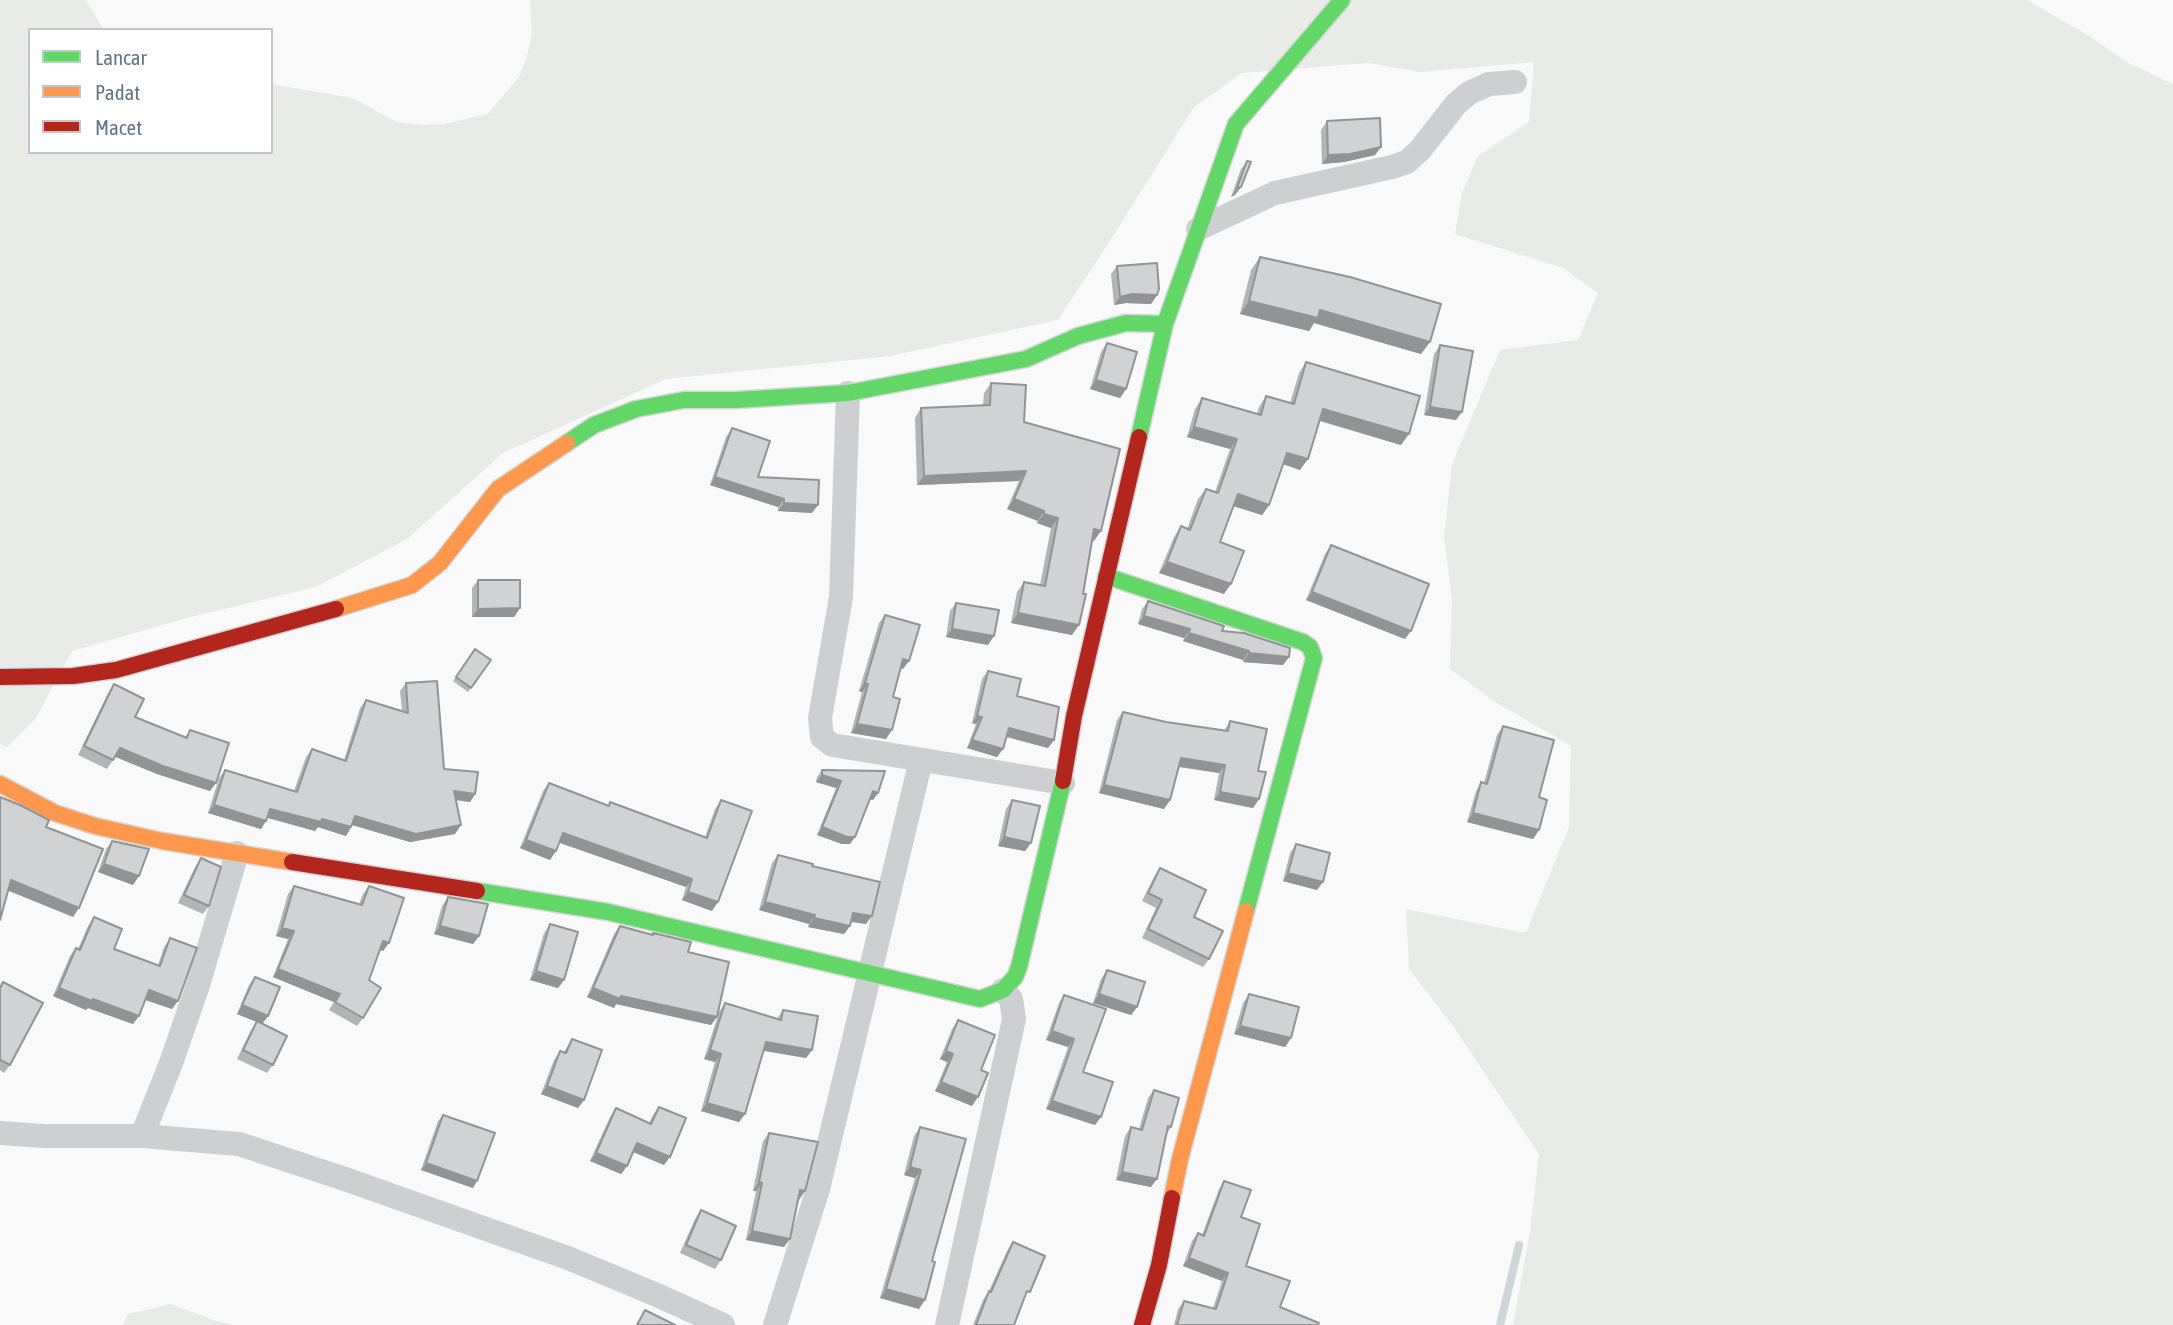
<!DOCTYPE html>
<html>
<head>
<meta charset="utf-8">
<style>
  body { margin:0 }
  #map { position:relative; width:2173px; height:1325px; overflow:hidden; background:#f9f9f9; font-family:"Asap Condensed",sans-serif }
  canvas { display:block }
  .legend { position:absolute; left:28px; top:28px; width:245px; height:126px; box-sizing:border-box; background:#fff; border:2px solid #c1c8cd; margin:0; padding:9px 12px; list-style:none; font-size:21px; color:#657683 }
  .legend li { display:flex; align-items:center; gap:14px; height:35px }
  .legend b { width:35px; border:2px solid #c1c8cd }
</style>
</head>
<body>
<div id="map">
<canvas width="2173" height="1325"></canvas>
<ul class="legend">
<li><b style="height:9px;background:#63d668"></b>Lancar</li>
<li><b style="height:9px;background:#ff974d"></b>Padat</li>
<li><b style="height:9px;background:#b3261e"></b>Macet</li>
</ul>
</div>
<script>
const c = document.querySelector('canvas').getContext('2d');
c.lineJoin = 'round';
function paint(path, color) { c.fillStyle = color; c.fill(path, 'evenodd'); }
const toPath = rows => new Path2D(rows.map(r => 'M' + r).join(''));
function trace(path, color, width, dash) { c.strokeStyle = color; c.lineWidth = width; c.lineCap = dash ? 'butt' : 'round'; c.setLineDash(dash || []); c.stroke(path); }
paint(toPath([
  [0,0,86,0,104,30,30,30,30,152,271,152,271,84,352,98,397,122,421,125,444,124,488,114,519,77,527,56,532,33,530,0,2027,0,2091,37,2128,63,2173,84,2173,1325,1513,1325,1530,1231,1539,1154,1453,1026,1409,969,1406,909,1526,933,1569,827,1571,746,1495,702,1450,669,1452,600,1444,537,1452,464,1500,350,1578,340,1598,293,1563,268,1455,234,1462,193,1478,156,1529,122,1534,62,1420,72,1368,63,1242,73,1194,107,1113,236,1058,320,890,356,666,379,503,453,407,539,316,587,187,618,72,651,36,718,7,747,0,744],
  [171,1304,213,1320,232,1325,123,1325,128,1314]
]), '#e8ebe6');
trace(toPath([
  [1500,1325,1519,1245]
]), '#ced6d9', 8);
const fast = toPath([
  [1139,437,1165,324,1236,124,1342,0],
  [567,443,594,425,636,409,684,400,736,400,848,393,1026,359,1078,336,1126,323,1165,324],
  [1106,576,1303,642,1310,647,1314,658,1246,911],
  [477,891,608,912,980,999,1003,990,1015,977,1019,967,1063,781]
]);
const slow = toPath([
  [336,609,412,585,440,563,498,489,567,443],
  [0,784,55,813,95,826,162,841,292,862],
  [1172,1198,1180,1159,1246,911]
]);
const jam = toPath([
  [0,677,73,676,116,670,336,609],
  [1063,781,1074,716,1139,437],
  [292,862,477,891],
  [1142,1325,1159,1265,1172,1198]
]);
trace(fast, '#d5d6d7', 19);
trace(slow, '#d5d6d7', 19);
trace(jam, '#d5d6d7', 19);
trace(toPath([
  [1198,229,1275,193,1392,167,1407,162,1420,150,1456,104,1469,93,1489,84,1515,82],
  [848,393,841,597,820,718,822,737,832,745,1063,783],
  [0,1133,44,1136,142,1136,239,1144,342,1178,568,1258,657,1295,723,1325],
  [142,1136,171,1063,198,985,237,853],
  [775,1325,818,1189,921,760],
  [947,1325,1014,1019,1011,999,1003,990]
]), '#cecfd0', 24);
trace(fast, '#63d668', 16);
trace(slow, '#ff974d', 16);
trace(jam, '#b3261e', 16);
paint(toPath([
  [1327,121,1381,147,1375,155,1344,162,1322,164,1321,130],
  [1247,161,1241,187,1235,195,1231,197,1241,169],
  [1260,257,1421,354,1314,323,1309,331,1240,314,1251,270],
  [1117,266,1157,295,1151,304,1126,303,1114,305,1111,274],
  [1107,343,1126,389,1120,398,1090,389,1101,352],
  [1440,345,1456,420,1424,415,1434,354],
  [1306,362,1401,445,1319,421,1300,470,1283,464,1269,505,1262,515,1233,506,1220,542,1224,594,1159,573,1174,537,1181,526,1187,529,1198,499,1206,489,1215,492,1230,449,1187,437,1195,409,1202,398,1257,414,1259,407,1266,396,1290,403,1299,373],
  [991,383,1024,422,1094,541,1092,540,1072,635,1011,623,1017,592,1024,582,1040,585,1051,528,1037,523,1038,521,1007,509,1019,481,917,485,915,418,921,408,983,405,984,393],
  [732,428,758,477,812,513,778,511,778,507,710,485,726,437],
  [1331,545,1405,639,1306,600,1325,554],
  [478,580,520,608,514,617,472,617,472,588],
  [1148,601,1222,631,1289,657,1283,665,1243,662,1243,660,1183,641,1184,638,1138,624,1142,609],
  [956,603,988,645,946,637,950,611],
  [885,615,903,669,901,668,893,697,886,739,851,733,862,692,859,691,879,623],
  [475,649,491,660,468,692,453,681],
  [988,671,1017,696,1054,740,1048,748,1006,737,1003,749,997,757,967,748,976,724,972,723,982,679],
  [406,683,444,769,475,794,470,802,456,800,455,834,410,842,352,825,346,836,318,827,315,831,267,817,261,829,208,813,219,778,225,770,294,791,306,757,312,749,344,760,360,708,366,700,402,711,400,691],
  [114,684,135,717,185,737,190,730,210,791,157,774,115,757,107,769,78,755,108,693],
  [1123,712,1166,722,1224,731,1230,721,1258,771,1259,799,1253,808,1214,800,1219,773,1178,767,1170,800,1164,809,1099,793,1117,720],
  [1503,726,1539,797,1539,830,1533,839,1467,822,1476,791,1481,782,1484,783,1497,735],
  [822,770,873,800,870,799,850,844,842,844,817,835,836,788,816,782,817,777],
  [549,783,608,806,610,802,705,837,715,809,721,800,712,911,682,900,686,887,559,842,550,860,520,848,543,791],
  [1012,800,1031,843,1025,851,998,846,1006,809],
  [112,841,133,885,98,872,106,849],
  [1296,844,1317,890,1283,881,1290,853],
  [778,855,812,866,866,924,851,922,850,926,844,934,808,927,809,924,759,910,772,863],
  [201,858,209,906,203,914,178,903,195,867],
  [1160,868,1194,917,1209,959,1203,967,1142,938,1156,908,1142,901,1154,877],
  [294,886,359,904,363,894,369,886,383,951,379,950,369,980,363,1018,357,1026,329,1010,334,1002,273,977,288,939,276,936,288,894],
  [448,897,479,936,473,944,434,934,442,906],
  [94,917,114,949,158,965,164,947,170,938,172,1009,145,1000,133,1024,88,1008,86,1010,53,996,70,956,76,948,78,949,88,926],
  [550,924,564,980,558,988,530,980,544,933],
  [620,926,688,952,717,1017,711,1025,616,1004,614,1008,587,997,614,934],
  [1107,970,1137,1007,1131,1015,1093,1003,1101,979],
  [255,977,268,1016,262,1024,273,1065,267,1073,237,1059,251,1030,257,1022,237,1014,249,985],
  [3,982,10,1065,4,1073,0,1070,0,986],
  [1249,994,1291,1038,1285,1047,1234,1034,1243,1003],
  [1064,995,1083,1072,1095,1125,1046,1109,1068,1047,1046,1040,1059,1003],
  [725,1003,777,1019,783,1010,812,1050,806,1058,764,1051,745,1114,739,1122,701,1111,715,1062,704,1059,719,1012],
  [958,1020,981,1070,972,1106,935,1091,947,1062,940,1059,952,1029],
  [572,1039,584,1100,578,1108,541,1094,554,1060,560,1051,564,1052],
  [1154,1090,1171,1127,1166,1135,1151,1187,1116,1180,1125,1136,1131,1127,1139,1129,1148,1098],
  [659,1107,664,1165,633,1152,627,1166,621,1174,590,1161,610,1117,616,1108,649,1123,653,1115],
  [443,1115,473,1188,421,1170,438,1121],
  [920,1127,932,1261,919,1309,880,1298,915,1178,904,1175,914,1136],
  [769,1133,799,1200,784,1247,746,1240,756,1191,753,1191,763,1141],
  [1224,1181,1241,1217,1246,1266,1280,1307,1318,1325,1174,1325,1178,1309,1184,1301,1213,1308,1222,1281,1183,1266,1192,1241,1198,1233,1202,1235,1219,1189],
  [701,1210,721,1260,715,1269,680,1253,695,1219],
  [1013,1242,1024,1300,1014,1325,973,1325,983,1300,989,1291,1007,1251]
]), '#b3b5b5');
paint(toPath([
  [1381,147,1375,155,1344,162,1322,164,1328,155],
  [1241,187,1235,195,1231,197,1237,188],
  [1132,294,1157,295,1151,304,1126,303,1114,305,1120,297],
  [1249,301,1320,310,1430,342,1421,354,1314,323,1309,331,1240,314],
  [1096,380,1126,389,1120,398,1090,389],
  [1430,407,1462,412,1456,420,1424,415],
  [1323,409,1409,434,1401,445,1315,419],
  [1194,427,1237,439,1230,449,1187,437],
  [1287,453,1308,459,1300,470,1280,463],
  [1026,471,1019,481,917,485,924,476],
  [715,477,784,499,778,507,710,485],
  [1238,494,1269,505,1262,515,1230,505],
  [1014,499,1044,511,1038,521,1007,509],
  [784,503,818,505,812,513,778,511],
  [1044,514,1058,518,1051,528,1037,523],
  [1094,529,1101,531,1094,541,1087,539],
  [1167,562,1231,584,1224,594,1159,573],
  [1312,592,1411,631,1405,639,1306,600],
  [520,608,514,617,472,617,478,609],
  [1018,613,1079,625,1072,635,1011,623],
  [1144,616,1190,629,1184,638,1138,624],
  [952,629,994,636,988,645,946,637],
  [1189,633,1249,651,1243,660,1183,641],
  [1249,653,1289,657,1283,665,1243,662],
  [903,659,909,661,903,669,897,667],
  [865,683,868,684,862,692,859,691],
  [977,716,982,717,976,724,972,723],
  [857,724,892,730,886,739,851,733],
  [1009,728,1054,740,1048,748,1004,736],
  [972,740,1003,749,997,757,967,748],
  [120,748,216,783,210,791,157,774,114,756],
  [1181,758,1225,765,1219,773,1175,766],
  [822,775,841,781,836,788,816,782],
  [1104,785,1170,800,1164,809,1099,793],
  [454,791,475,794,470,802,449,799],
  [873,791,878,793,873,800,868,799],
  [1220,792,1259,799,1253,808,1214,800],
  [214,805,266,821,261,829,208,813],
  [270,809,322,819,351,827,346,836,318,827,315,831,264,817],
  [1473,813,1539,830,1533,839,1467,822],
  [355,816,461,825,455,834,410,842,349,824],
  [822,827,855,837,850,844,842,844,817,835],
  [563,833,692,879,686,887,557,842],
  [1004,837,1031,843,1025,851,998,846],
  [526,840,556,851,550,860,520,848],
  [104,864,139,876,133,885,98,872],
  [1288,873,1323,882,1317,890,1283,881],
  [11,880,79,908,73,917,4,889],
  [688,892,718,902,712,911,682,900],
  [765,902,815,915,809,924,759,910],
  [853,913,872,916,866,924,847,921],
  [814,918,850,926,844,934,808,927],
  [440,926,479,936,473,944,434,934],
  [282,928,294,931,288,939,276,936],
  [383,941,389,943,383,951,377,949],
  [278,969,340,994,334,1002,273,977],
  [536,971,564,980,558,988,530,980],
  [59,988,139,1016,133,1024,88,1008,86,1010,53,996],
  [593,988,717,1017,711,1025,616,1004,614,1008,587,997],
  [149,990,178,1001,172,1009,143,999],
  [1099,994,1137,1007,1131,1015,1093,1003],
  [242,1005,268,1016,262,1024,237,1014],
  [1240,1026,1291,1038,1285,1047,1234,1034],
  [1052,1031,1074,1039,1068,1047,1046,1040],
  [766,1042,812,1050,806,1058,760,1050],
  [710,1050,721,1054,715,1062,704,1059],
  [946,1051,953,1054,947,1062,940,1059],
  [941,1082,978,1097,972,1106,935,1091],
  [547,1086,584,1100,578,1108,541,1094],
  [1052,1101,1101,1117,1095,1125,1046,1109],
  [707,1103,745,1114,739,1122,701,1111],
  [637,1143,670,1157,664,1165,631,1151],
  [596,1153,627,1166,621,1174,590,1161],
  [426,1163,477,1181,473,1188,421,1170],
  [910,1167,921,1170,915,1178,904,1175],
  [1122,1172,1157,1179,1151,1187,1116,1180],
  [759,1182,762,1183,756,1191,753,1191],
  [800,1190,805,1191,799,1200,794,1199],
  [752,1231,790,1239,784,1247,746,1240],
  [1189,1258,1228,1273,1222,1281,1183,1266],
  [886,1289,925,1300,919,1309,880,1298]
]), '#929394');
const building = toPath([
  [1380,118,1381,147,1350,154,1328,155,1327,121,1380,118],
  [1247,161,1251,162,1241,187,1237,188,1247,161],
  [1260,257,1350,277,1441,304,1430,342,1320,310,1318,318,1249,301,1260,257],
  [1157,263,1159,289,1157,295,1132,294,1120,297,1117,266,1157,263],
  [1107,343,1137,352,1126,389,1096,380,1107,343],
  [1440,345,1473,351,1462,412,1430,407,1440,345],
  [1306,362,1420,396,1409,434,1323,409,1308,459,1287,453,1269,505,1238,494,1220,542,1244,551,1231,584,1167,562,1181,526,1190,530,1206,489,1218,493,1237,439,1194,427,1202,398,1261,415,1266,396,1294,404,1306,362],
  [991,383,1026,385,1024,422,1120,449,1101,531,1094,529,1083,594,1086,594,1079,625,1018,613,1024,582,1045,586,1058,518,1044,514,1044,511,1014,499,1026,471,924,476,921,408,990,405,991,383],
  [732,428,770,441,758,477,819,480,818,505,784,503,784,499,715,477,732,428],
  [1331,545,1429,584,1411,631,1312,592,1331,545],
  [478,580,520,580,520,608,478,609,478,580],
  [1148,601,1224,626,1222,631,1244,633,1290,648,1289,657,1249,653,1249,651,1189,633,1190,629,1144,616,1148,601],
  [956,603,999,610,994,636,952,629,956,603],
  [885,615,920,625,909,661,903,659,893,697,900,699,892,730,857,724,868,684,865,683,885,615],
  [475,649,491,660,471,688,456,677,475,649],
  [988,671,1021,679,1017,696,1059,707,1054,740,1009,728,1003,749,972,740,982,717,977,716,988,671],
  [437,681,444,769,478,772,475,794,454,791,461,825,416,834,355,816,351,827,322,819,321,822,270,809,266,821,214,805,225,770,297,792,312,749,346,761,366,700,408,713,406,683,437,681],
  [114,684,144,699,135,717,187,738,190,730,229,743,216,783,163,766,120,748,113,760,84,746,114,684],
  [1123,712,1166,722,1228,731,1230,721,1267,729,1258,771,1266,772,1259,799,1220,792,1225,765,1181,758,1170,800,1104,785,1123,712],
  [1503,726,1554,740,1539,797,1547,800,1539,830,1473,813,1481,782,1487,784,1503,726],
  [822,770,885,771,878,793,873,791,855,837,847,837,822,827,841,781,822,775,822,770],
  [549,783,609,806,610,802,707,838,721,800,752,811,718,902,688,892,692,879,563,833,556,851,526,840,549,783],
  [0,797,20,805,49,820,46,827,103,849,79,908,11,880,0,920,0,797],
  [1012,800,1040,806,1031,843,1004,837,1012,800],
  [112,841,149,849,139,876,104,864,112,841],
  [1296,844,1330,853,1323,882,1288,873,1296,844],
  [778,855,813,864,812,866,880,882,872,916,853,913,850,926,814,918,815,915,765,902,778,855],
  [201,858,221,867,209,906,184,895,201,858],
  [1160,868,1206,890,1194,917,1223,931,1209,959,1148,929,1162,900,1148,893,1160,868],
  [294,886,362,905,369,886,404,898,389,943,383,941,369,980,381,988,363,1018,335,1002,340,994,278,969,294,931,282,928,294,886],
  [448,897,488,904,479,936,440,926,448,897],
  [94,917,122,929,114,949,160,966,170,938,197,948,178,1001,149,990,139,1016,93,999,92,1001,59,988,76,948,80,950,94,917],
  [550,924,578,932,564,980,536,971,550,924],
  [620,926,653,935,653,933,691,942,688,952,729,962,717,1017,621,996,620,999,593,988,620,926],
  [1107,970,1145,982,1137,1007,1099,994,1107,970],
  [255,977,280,987,268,1016,242,1005,255,977],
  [3,982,43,1003,10,1065,0,1060,0,988,3,982],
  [1249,994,1299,1007,1291,1038,1240,1026,1249,994],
  [1064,995,1106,1009,1083,1072,1113,1082,1101,1117,1052,1101,1074,1039,1052,1031,1064,995],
  [725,1003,781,1020,783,1010,818,1016,812,1050,766,1042,745,1114,707,1103,721,1054,710,1050,725,1003],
  [958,1020,995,1035,981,1070,988,1073,978,1097,941,1082,953,1054,946,1051,958,1020],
  [257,1021,287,1036,273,1065,243,1050,257,1021],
  [572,1039,602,1050,584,1100,547,1086,560,1051,566,1053,572,1039],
  [1154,1090,1179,1098,1171,1127,1168,1126,1157,1179,1122,1172,1131,1127,1142,1130,1154,1090],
  [659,1107,686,1118,670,1157,637,1143,627,1166,596,1153,616,1108,651,1124,659,1107],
  [443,1115,495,1133,477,1181,426,1163,443,1115],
  [920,1127,966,1139,932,1261,935,1262,925,1300,886,1289,921,1170,910,1167,920,1127],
  [769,1133,818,1142,805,1191,800,1190,790,1239,752,1231,762,1183,759,1182,769,1133],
  [1224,1181,1251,1190,1241,1217,1260,1224,1246,1266,1290,1281,1280,1307,1319,1323,1318,1325,1177,1325,1184,1301,1216,1309,1228,1273,1189,1258,1198,1233,1204,1236,1224,1181],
  [701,1210,736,1226,721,1260,686,1245,701,1210],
  [1013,1242,1045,1256,1030,1292,1027,1291,1014,1325,976,1325,989,1291,991,1292,1013,1242],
  [645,1310,675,1325,637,1325,645,1310]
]);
paint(building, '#d0d2d3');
trace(building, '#929394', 2);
</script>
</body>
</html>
